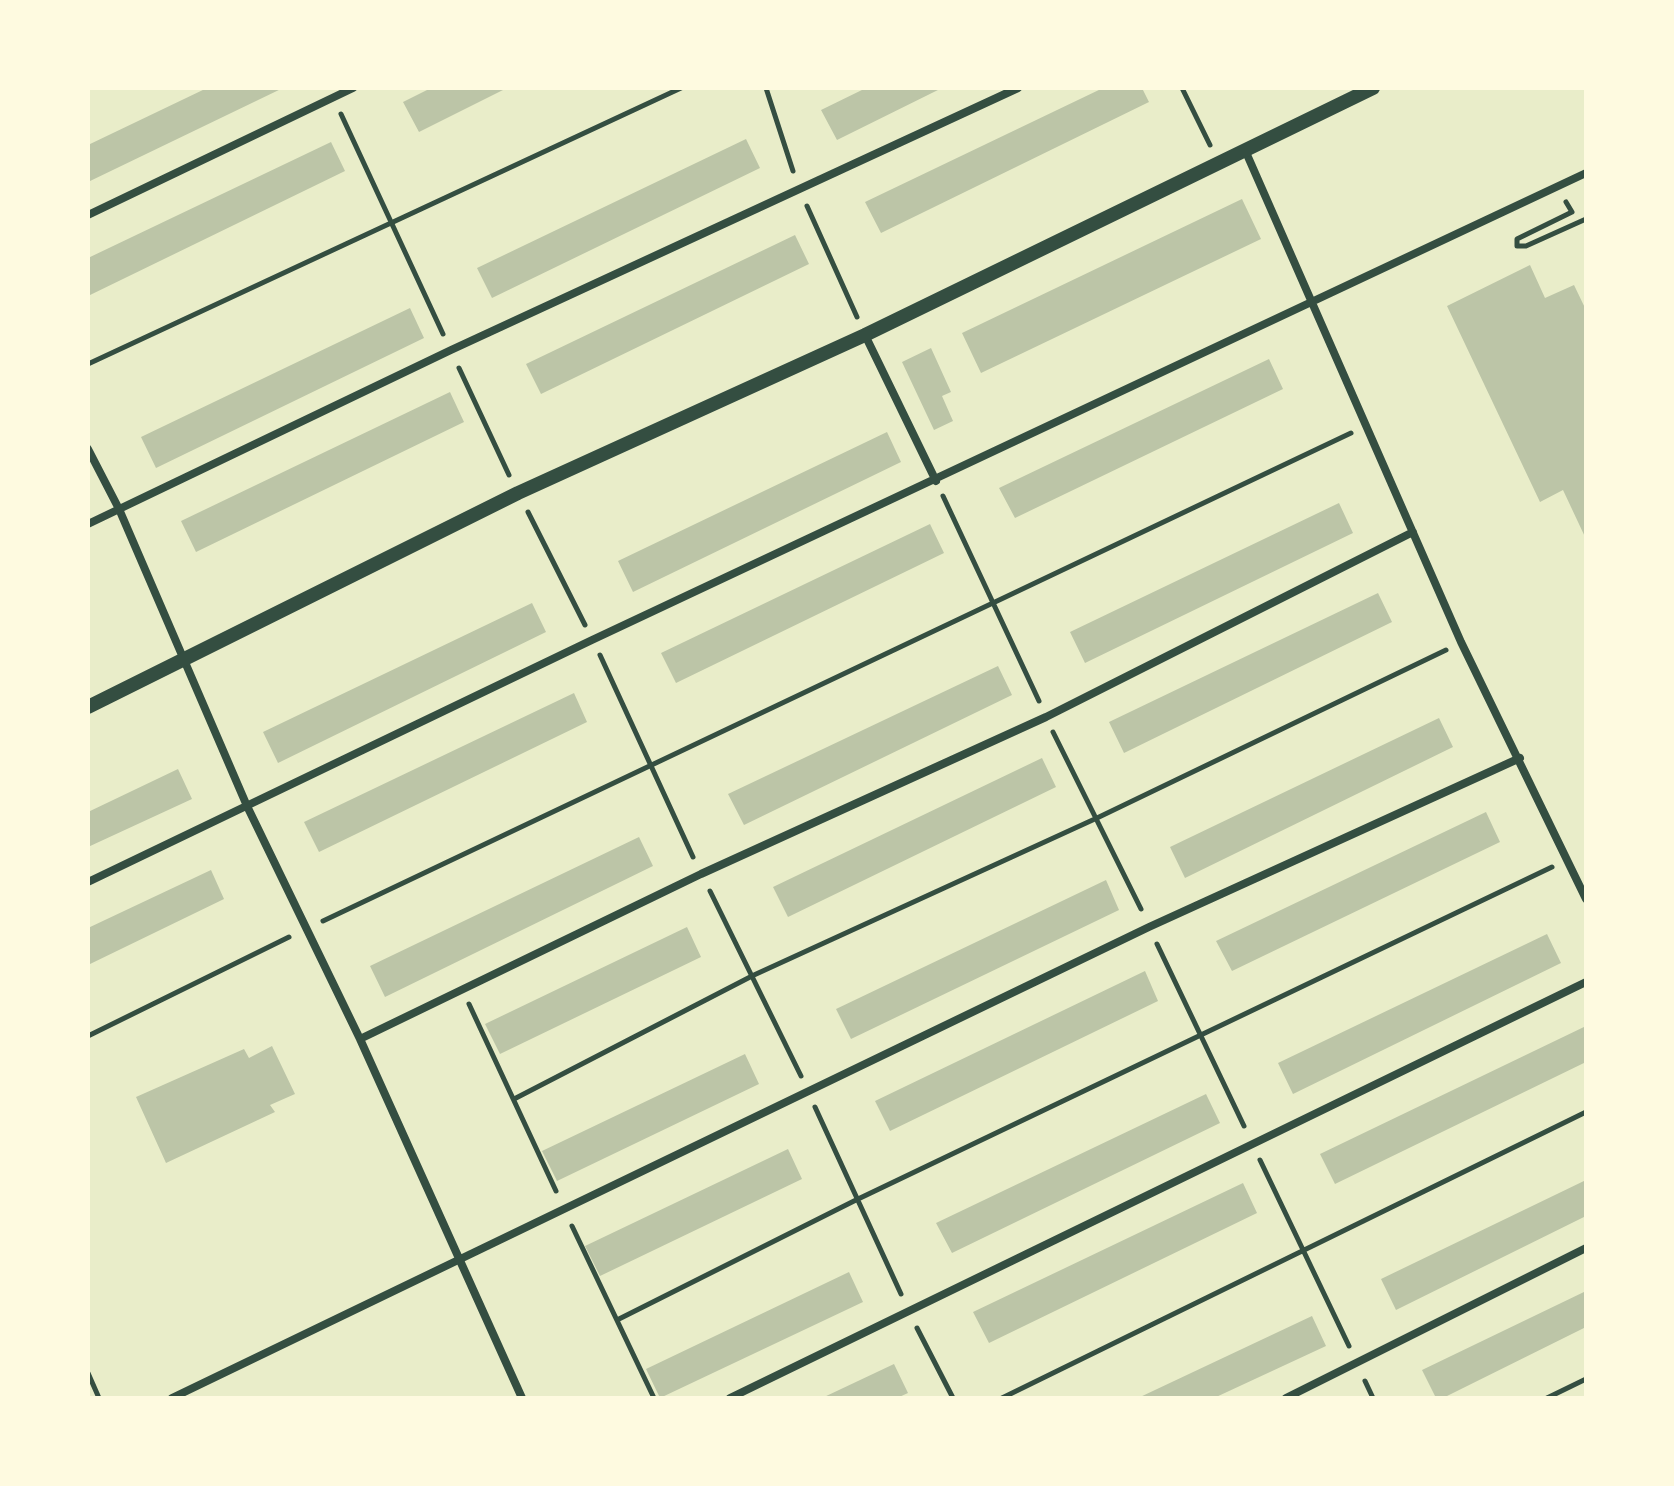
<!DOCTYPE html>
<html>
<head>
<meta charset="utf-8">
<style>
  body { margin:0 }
  #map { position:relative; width:1674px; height:1486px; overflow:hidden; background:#e9edc9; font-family:Spectral,serif }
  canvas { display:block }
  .frame { position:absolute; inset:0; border:90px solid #fefae0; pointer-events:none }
</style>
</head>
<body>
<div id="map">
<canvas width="1674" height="1486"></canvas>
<div class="frame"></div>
</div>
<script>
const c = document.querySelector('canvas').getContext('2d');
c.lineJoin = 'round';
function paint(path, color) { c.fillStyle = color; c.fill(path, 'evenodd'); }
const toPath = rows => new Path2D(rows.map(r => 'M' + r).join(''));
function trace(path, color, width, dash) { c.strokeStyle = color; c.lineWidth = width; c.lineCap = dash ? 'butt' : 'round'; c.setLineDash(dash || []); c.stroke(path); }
paint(toPath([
  [207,88,283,88,88,182,88,145],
  [431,88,507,88,419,132,403,102],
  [866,88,942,88,837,140,821,110],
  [1103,88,1142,88,1149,102,881,233,865,202],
  [746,139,760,168,492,298,477,268],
  [331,142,345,171,88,296,88,258],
  [1242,199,1261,239,981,373,962,333],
  [795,235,809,264,541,394,526,364],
  [1530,265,1545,298,1574,285,1586,310,1586,539,1563,490,1540,502,1447,306],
  [410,308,424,338,156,468,141,437],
  [931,348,951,392,942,396,953,421,934,430,902,362],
  [1269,359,1283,389,1015,518,999,488],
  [450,392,464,422,196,552,181,521],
  [887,432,901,462,633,592,618,561],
  [1339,503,1353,533,1085,663,1070,632],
  [930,524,944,553,676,683,661,653],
  [1378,593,1392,622,1124,753,1109,722],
  [532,603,546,632,278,763,263,732],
  [998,666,1012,695,744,825,728,794],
  [574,693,587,722,319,852,304,822],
  [1439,718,1453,747,1185,878,1170,847],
  [1042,758,1056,787,788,917,773,887],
  [178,769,192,799,88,847,88,812],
  [1486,812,1500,842,1232,971,1216,941],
  [639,837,653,866,385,997,370,966],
  [211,870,224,899,88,965,88,928],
  [1106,880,1119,910,851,1039,836,1009],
  [687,927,701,957,500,1054,485,1024],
  [1547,934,1561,963,1293,1094,1278,1063],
  [1145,971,1158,1001,890,1131,875,1101],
  [1586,1026,1586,1062,1335,1184,1320,1154],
  [272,1046,295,1094,270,1105,275,1112,166,1163,136,1097,244,1049,249,1058],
  [745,1054,759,1084,557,1181,542,1151],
  [1206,1094,1220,1123,952,1253,936,1223],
  [788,1149,802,1179,600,1276,585,1246],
  [1586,1180,1586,1216,1396,1310,1381,1279],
  [1243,1183,1257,1213,989,1343,973,1312],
  [849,1272,863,1302,660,1398,646,1369],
  [1586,1291,1586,1327,1443,1398,1436,1398,1422,1370],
  [1312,1316,1326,1346,1214,1398,1138,1398],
  [894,1364,908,1393,897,1398,822,1398]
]), '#bcc5a7');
trace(toPath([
  [766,88,793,171],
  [1182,88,1210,145],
  [341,114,443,334],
  [1566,202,1572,212,1517,239,1517,246,1526,246,1586,219],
  [807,206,857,317],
  [88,364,681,88],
  [459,368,509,475],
  [943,496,1039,701],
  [528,512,585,625],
  [600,655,693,857],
  [1053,732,1141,909],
  [710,891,801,1076],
  [323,921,1351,433],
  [1157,944,1244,1126],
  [469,1004,556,1191],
  [88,1036,289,937],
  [516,1098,754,975,1097,818,1446,650],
  [815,1107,901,1294],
  [1260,1160,1349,1346],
  [572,1226,654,1398],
  [617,1320,856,1200,1552,867],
  [917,1328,953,1398],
  [88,1373,99,1398],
  [1365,1381,1373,1398],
  [1002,1398,1586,1112],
  [1547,1398,1586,1379]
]), '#344e41', 5);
trace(toPath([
  [1245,150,1461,642,1586,899],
  [88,215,353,88],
  [865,335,936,481],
  [88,449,119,509,247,806,360,1039,522,1398],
  [88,524,451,350,1018,88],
  [88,882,592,640,1586,173],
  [360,1039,701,874,1046,717,1413,532],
  [172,1398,1149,927,1520,758],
  [730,1398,1586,982],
  [1286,1398,1586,1248]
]), '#344e41', 8);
trace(toPath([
  [88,707,518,493,865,335,1373,88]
]), '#344e41', 14);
</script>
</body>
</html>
